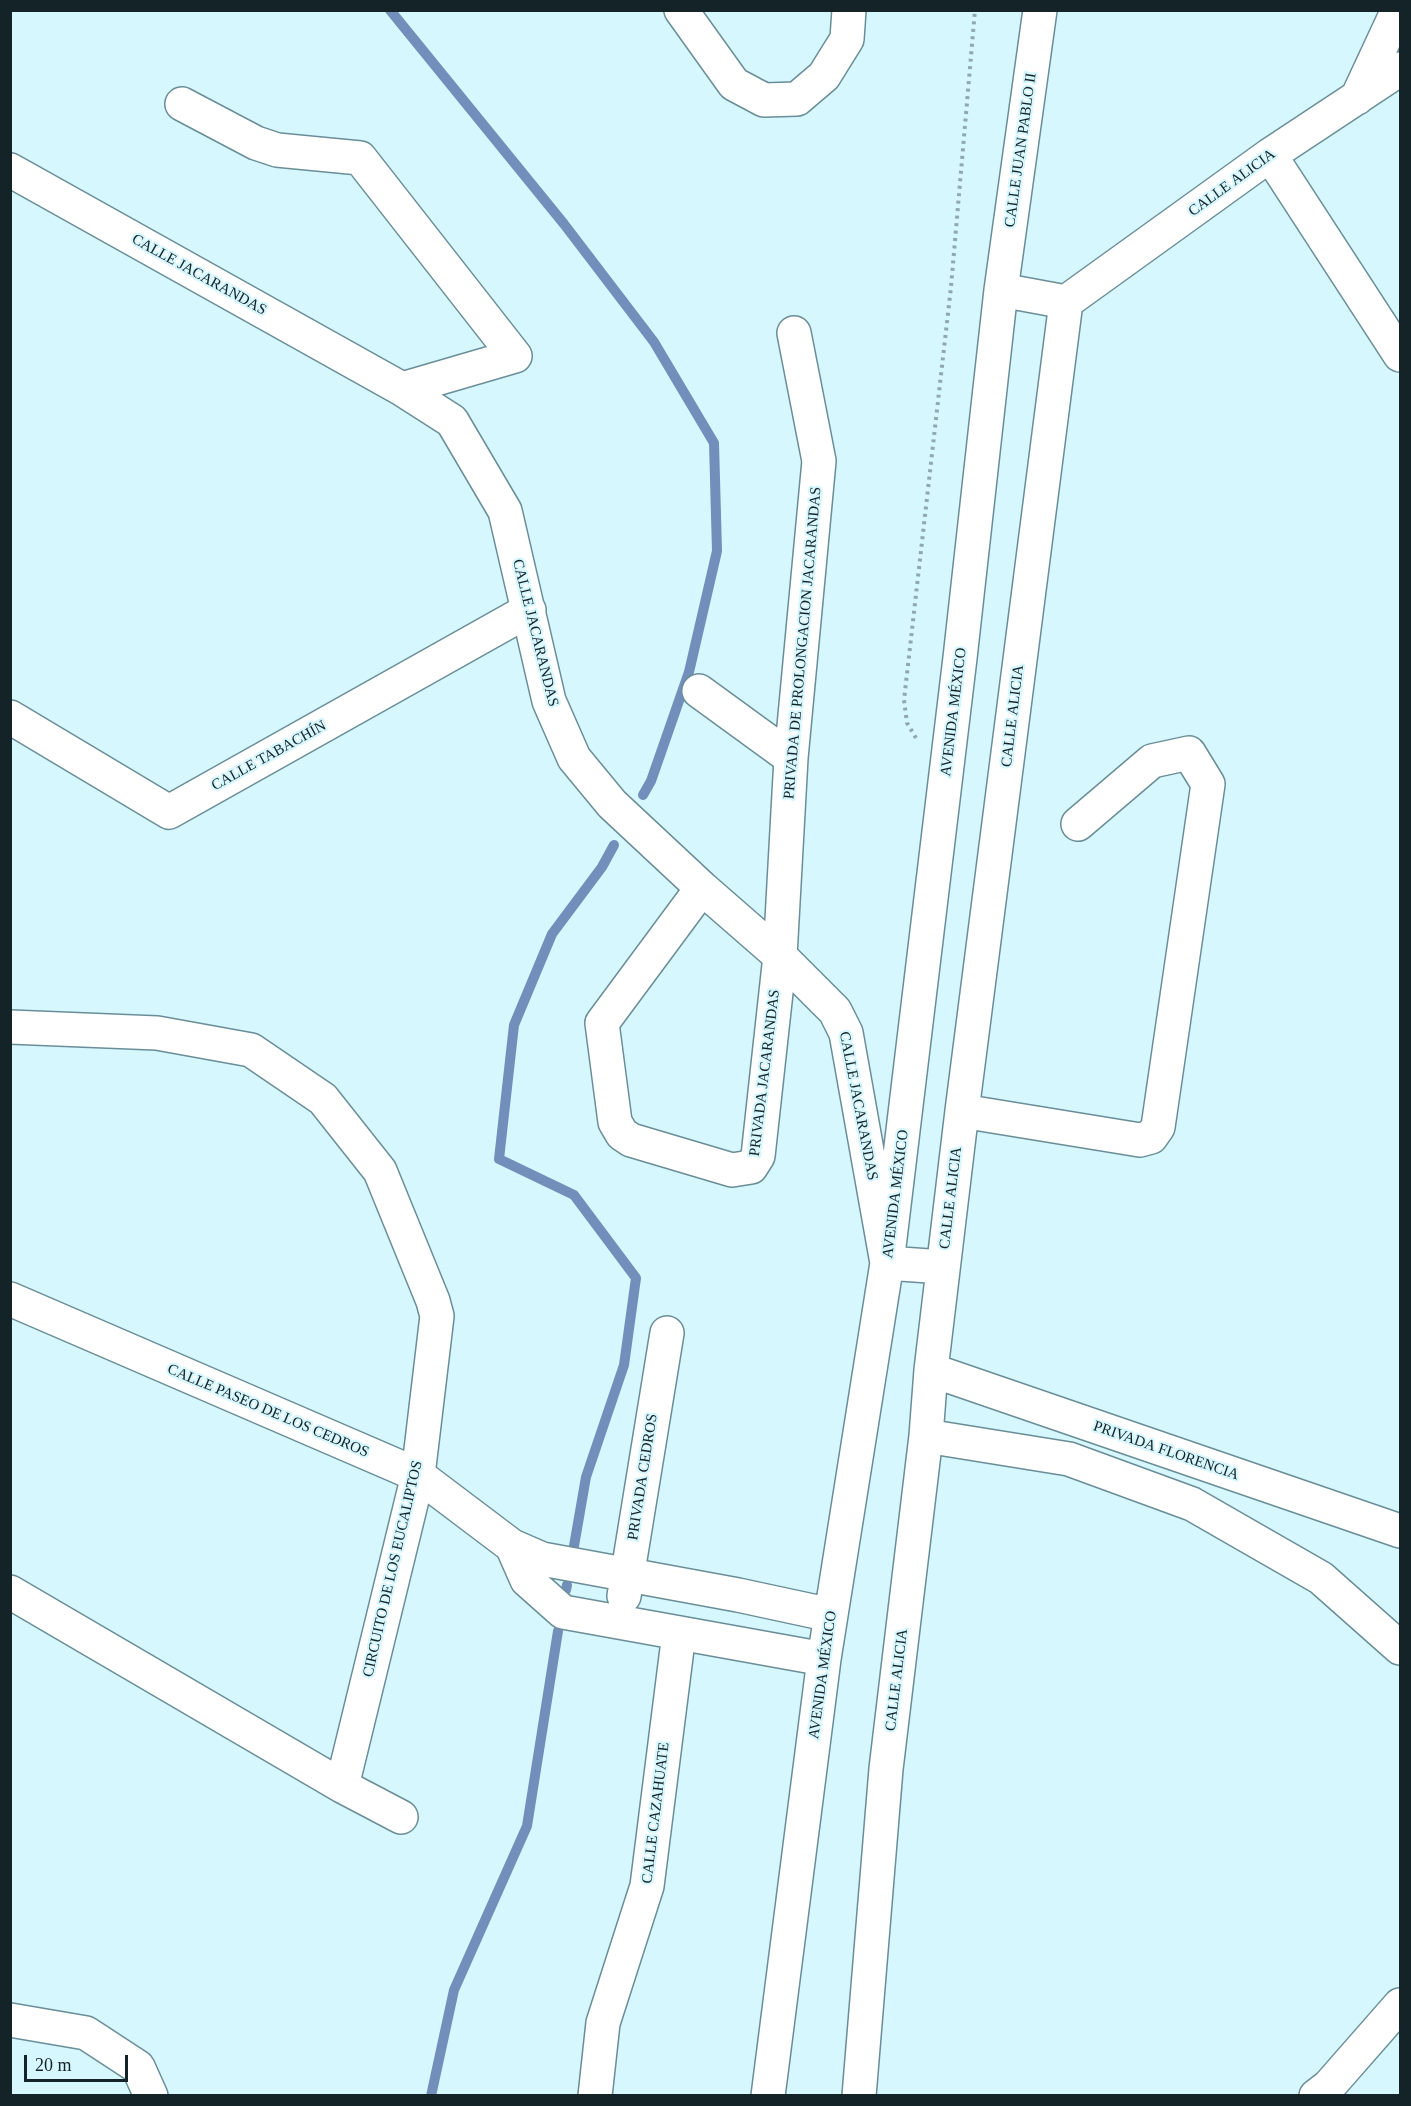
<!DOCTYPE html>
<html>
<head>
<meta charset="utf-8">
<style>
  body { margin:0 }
  #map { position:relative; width:1411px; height:2106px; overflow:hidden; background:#d7f7ff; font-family:Georgia,serif }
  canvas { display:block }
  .frame { position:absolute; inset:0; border:12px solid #142327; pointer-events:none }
  .scale { position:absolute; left:24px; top:2055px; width:104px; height:27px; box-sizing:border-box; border:3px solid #142327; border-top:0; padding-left:8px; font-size:18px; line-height:21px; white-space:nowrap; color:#142327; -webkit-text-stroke:4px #d7f7ff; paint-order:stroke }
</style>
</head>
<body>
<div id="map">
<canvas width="1411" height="2106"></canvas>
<div class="frame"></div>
<div class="scale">20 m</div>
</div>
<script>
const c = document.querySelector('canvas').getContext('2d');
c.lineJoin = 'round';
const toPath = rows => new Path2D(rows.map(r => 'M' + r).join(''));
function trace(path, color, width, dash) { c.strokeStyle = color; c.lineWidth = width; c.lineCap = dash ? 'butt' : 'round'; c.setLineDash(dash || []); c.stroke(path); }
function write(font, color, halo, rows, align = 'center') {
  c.font = font + ' Georgia,serif'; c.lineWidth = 4.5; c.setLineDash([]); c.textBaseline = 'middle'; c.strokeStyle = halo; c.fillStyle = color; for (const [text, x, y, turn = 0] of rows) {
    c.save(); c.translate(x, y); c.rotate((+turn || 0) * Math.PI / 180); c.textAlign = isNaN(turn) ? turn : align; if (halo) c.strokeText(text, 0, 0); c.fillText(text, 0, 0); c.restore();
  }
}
trace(toPath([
  [390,10,564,224,654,342,714,443,717,551,689,672,651,781,643,795],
  [574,1546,586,1477,624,1365,636,1278,574,1195,499,1159,514,1025,552,934,602,867,614,845],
  [566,1590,567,1585],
  [431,2096,454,1990,527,1826,558,1631]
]), '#728ebb', 10);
const minor = toPath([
  [681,10,734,84,764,100,797,99,824,76,847,39,849,10],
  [1357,98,1398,10],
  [182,104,256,143,277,150,360,158,515,356,402,389],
  [1270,155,1400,355],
  [10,170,402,389,452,421,505,511,549,701,574,758,612,804,702,888,780,956,835,1011,846,1033,887,1263,943,1267],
  [1001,290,1066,302,1270,155,1400,69],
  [699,691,791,758],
  [10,717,169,812,529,610],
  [702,888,602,1023,615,1122,622,1134,631,1140,732,1170,751,1167,758,1156,780,956,791,758,819,461,794,333],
  [10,1027,157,1033,251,1050,323,1099,380,1171,433,1301,437,1316,418,1475,342,1786],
  [962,1111,1140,1140,1151,1137,1158,1127,1208,784,1189,753,1152,761,1078,824],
  [10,1299,418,1475,512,1546,542,1559,738,1595,831,1615],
  [931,1370,1400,1531],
  [926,1436,1069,1459,1192,1504,1321,1578,1400,1648],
  [512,1546,527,1580,563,1612,824,1659],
  [10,1592,342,1786,401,1817],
  [624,1596,667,1333],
  [10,2020,86,2033,138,2067,151,2096],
  [595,2096,603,2023,647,1886,679,1633],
  [768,2096,824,1659,887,1263,960,658,1001,290,1040,10],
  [859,2096,886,1769,926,1436,931,1370,962,1111,1066,302],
  [1316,2096,1329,2086,1400,2005]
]);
trace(minor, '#698e97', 36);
trace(toPath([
  [916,738,907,723,904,700,951,287,975,10]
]), '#8ea8af', 4, [3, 4.5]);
trace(minor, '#fff', 33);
write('15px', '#142327', '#d7f7ff', [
  ["CALLE JUAN PABLO II",1021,150,-82],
  ["CALLE ALICIA",1232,183,-36],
  ["CALLE JACARANDAS",199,275,29],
  ["CALLE JACARANDAS",535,633,76],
  ["PRIVADA DE PROLONGACION JACARANDAS",803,643,-85],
  ["AVENIDA MÉXICO",954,712,-83],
  ["CALLE ALICIA",1013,716,-83],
  ["CALLE TABACHÍN",269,756,-29],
  ["PRIVADA JACARANDAS",765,1073,-83],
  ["CALLE JACARANDAS",858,1106,79],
  ["AVENIDA MÉXICO",896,1194,-83],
  ["CALLE ALICIA",951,1198,-83],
  ["CALLE PASEO DE LOS CEDROS",268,1411,23],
  ["PRIVADA FLORENCIA",1166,1451,19],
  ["PRIVADA CEDROS",643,1477,-81],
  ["CIRCUITO DE LOS EUCALIPTOS",393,1569,-77],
  ["AVENIDA MÉXICO",823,1675,-82],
  ["CALLE ALICIA",897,1680,-83],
  ["CALLE CAZAHUATE",656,1813,-83]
]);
</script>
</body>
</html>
